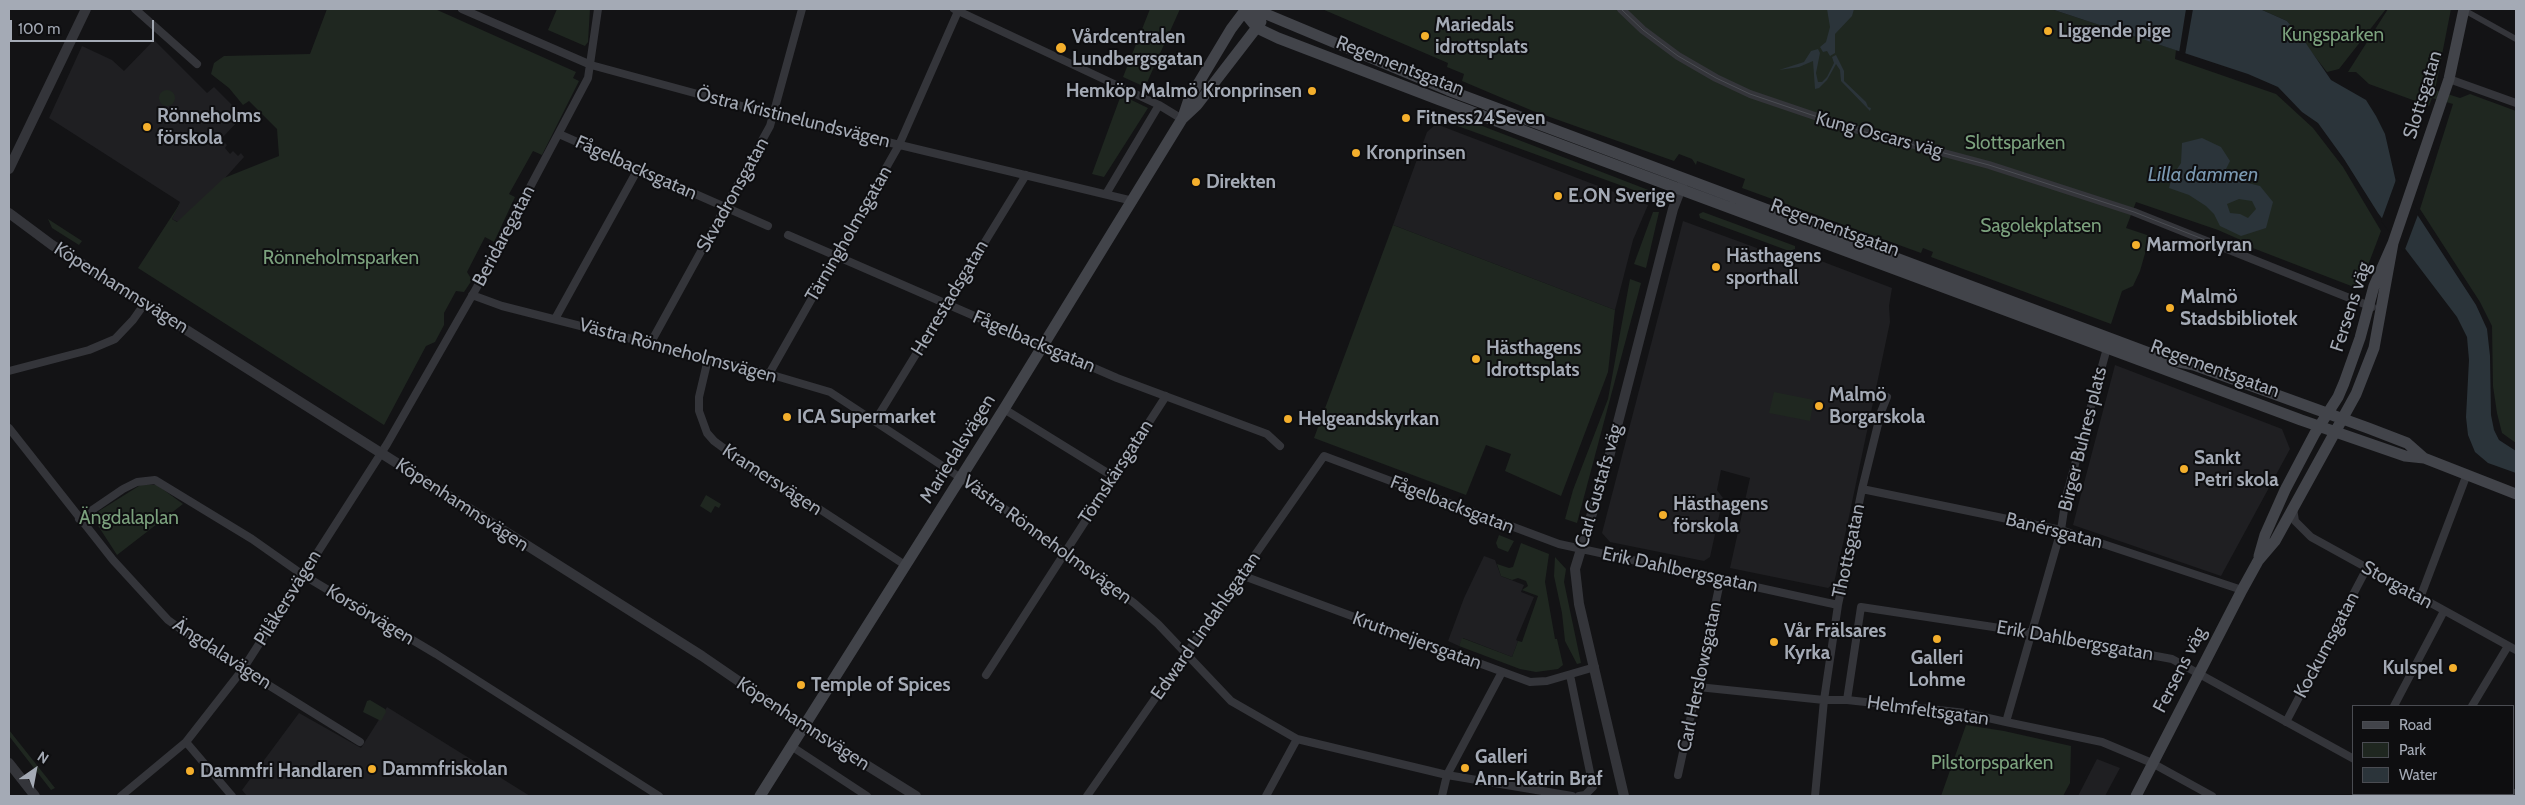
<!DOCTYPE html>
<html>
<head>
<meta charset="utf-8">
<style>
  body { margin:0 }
  #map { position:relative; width:2525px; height:805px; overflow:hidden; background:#131315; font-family:Cabin,sans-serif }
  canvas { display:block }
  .frame { position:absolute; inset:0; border:10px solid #a4aab5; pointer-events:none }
  .legend { position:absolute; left:2352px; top:705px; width:162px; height:90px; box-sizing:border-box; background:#0e0e10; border:1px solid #4a4c52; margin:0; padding:6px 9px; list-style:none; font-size:15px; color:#a4aab5 }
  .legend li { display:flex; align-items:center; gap:10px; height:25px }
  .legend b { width:25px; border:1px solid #4a4c52 }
  .north { position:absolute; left:10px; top:745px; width:50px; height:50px; -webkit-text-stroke:4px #0e0e10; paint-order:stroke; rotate:33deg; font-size:14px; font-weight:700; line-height:20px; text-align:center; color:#a4aab5 }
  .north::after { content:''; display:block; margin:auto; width:18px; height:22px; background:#a4aab5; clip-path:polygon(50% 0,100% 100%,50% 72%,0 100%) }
  .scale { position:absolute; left:10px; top:20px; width:144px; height:22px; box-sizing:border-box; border:2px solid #a4aab5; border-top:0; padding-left:6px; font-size:15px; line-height:18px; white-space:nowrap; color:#a4aab5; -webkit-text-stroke:4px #0e0e10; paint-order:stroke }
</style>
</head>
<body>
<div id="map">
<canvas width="2525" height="805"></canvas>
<div class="frame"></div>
<ul class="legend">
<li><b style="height:6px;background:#42444a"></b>Road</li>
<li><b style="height:14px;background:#1f2720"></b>Park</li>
<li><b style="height:14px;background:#2b343a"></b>Water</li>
</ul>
<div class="north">N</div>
<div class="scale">100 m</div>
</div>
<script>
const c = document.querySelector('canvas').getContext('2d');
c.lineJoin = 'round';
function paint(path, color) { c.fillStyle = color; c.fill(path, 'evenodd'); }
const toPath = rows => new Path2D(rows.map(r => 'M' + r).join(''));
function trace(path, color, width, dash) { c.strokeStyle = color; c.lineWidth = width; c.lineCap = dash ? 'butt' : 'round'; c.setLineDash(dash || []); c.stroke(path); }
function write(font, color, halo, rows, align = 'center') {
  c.font = font + ' Cabin,sans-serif'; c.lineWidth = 4; c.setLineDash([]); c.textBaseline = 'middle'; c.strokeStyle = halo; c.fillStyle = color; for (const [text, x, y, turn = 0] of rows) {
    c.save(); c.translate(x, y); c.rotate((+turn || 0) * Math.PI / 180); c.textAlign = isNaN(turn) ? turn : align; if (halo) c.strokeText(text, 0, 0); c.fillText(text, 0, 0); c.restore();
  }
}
paint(toPath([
  [154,40,207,93,214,87,243,116,221,139,227,145,225,148,230,154,233,151,238,156,241,153,244,157,216,188,178,222,172,219,180,202,49,118,82,46,112,60,124,71],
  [1436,124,1648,205,1633,240,1615,310,1393,225,1427,132],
  [1683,221,1787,259,1800,253,1892,288,1889,306,1890,322,1847,526,1834,583,1828,588,1730,568,1750,478,1721,470,1717,490,1723,498,1710,557,1704,561,1610,542,1602,533],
  [2115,365,2282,429,2290,449,2221,576,2073,525],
  [1484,556,1495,560,1501,576,1524,585,1521,592,1534,597,1516,640,1518,641,1512,657,1463,638,1459,646,1448,641,1464,598],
  [387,707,530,796,247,796,242,790,299,713,361,748],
  [2097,759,2120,768,2105,796,2078,796]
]), '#1f1f22');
paint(toPath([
  [327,9,435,9,576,72,573,78,579,81,542,155,533,151,509,194,515,197,494,242,485,237,467,272,472,280,464,292,456,291,444,313,444,325,435,342,426,346,384,425,138,268,181,202,172,219,177,222,224,178,279,156,277,129,249,101,243,105,229,88,211,74,214,63,224,56,310,54],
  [557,9,590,9,588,42,585,46,548,30],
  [1150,9,1180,9,1145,87,1123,77],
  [1322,9,2051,9,2176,50,2175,59,2276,94,2313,128,2343,167,2381,231,2359,289,2245,245,2243,241,2218,230,2136,202,2126,228,2150,236,2140,271,2133,286,2122,291,2111,324,1931,257,1933,252,1923,248,1921,253,1742,188,1745,179,1697,161,1696,165,1692,159,1679,154,1674,161,1533,111,1462,81,1464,74,1447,67,1448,63],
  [2260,9,2386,9,2339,69,2327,72,2287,21],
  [2388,9,2451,9,2435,90,2460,98,2470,94,2516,111,2516,443,2502,433,2497,413,2493,386,2492,326,2480,302,2420,209,2453,104,2432,98,2429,106,2369,84,2356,72,2348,72],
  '159 98a8 8 0 1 1 16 0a8 8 0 1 1-16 0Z',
  [1121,95,1148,108,1104,177,1092,174],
  [1446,115,1472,122,1651,191,1652,194,1650,196,1444,121],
  [1653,212,1659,212,1646,268,1634,264],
  [1703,212,1795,246,1795,249,1789,251,1700,218,1699,214],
  [48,219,82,241,79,245,52,228],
  [1393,225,1615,310,1608,372,1561,496,1505,471,1511,454,1486,445,1466,495,1314,438],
  [1630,279,1641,283,1577,523,1565,519,1573,490,1608,399],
  [1774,392,1814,400,1810,421,1769,413],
  [142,484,157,485,183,504,117,555,95,521,99,511],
  [706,495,721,504,719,508,715,506,711,513,700,506],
  [1499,535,1514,541,1508,552,1498,548,1496,543],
  [1521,543,1549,554,1545,582,1555,639,1557,639,1563,665,1558,669,1536,672,1520,669,1459,646,1462,638,1512,657,1518,641,1522,642,1538,596,1522,590,1528,586,1526,581,1518,578,1512,580,1501,576,1497,564,1509,568,1513,567],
  [1555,557,1566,569,1564,582,1581,663,1577,664,1565,641,1562,613,1554,576],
  [370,700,385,709,386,712,381,721,363,712,367,701],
  [1966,725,2004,731,2071,746,2070,783,2063,796,1941,796],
  [9,730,55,788,51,790,9,736]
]), '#1f2720');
paint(toPath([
  [1827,9,1854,9,1852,16,1835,34,1835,53,1830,56,1827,51,1823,52,1820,47,1826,42,1830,27],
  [2051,9,2260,9,2287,21,2305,42,2331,80,2366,100,2376,116,2385,134,2396,182,2476,305,2487,329,2490,356,2491,415,2494,430,2499,440,2516,451,2516,473,2488,463,2475,452,2468,435,2466,417,2469,360,2467,337,2457,317,2378,213,2344,159,2318,123,2302,112,2278,87,2248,74],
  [1818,49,1820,53,1816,73,1818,82,1822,82,1827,77,1834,63,1832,57,1836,55,1844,71,1844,81,1866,102,1868,107,1871,108,1870,111,1841,81,1840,70,1836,64,1827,80,1819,88,1815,89,1813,61,1799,67,1779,70,1804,62,1811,51],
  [2202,138,2221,147,2230,161,2226,169,2236,180,2260,186,2273,202,2266,228,2241,236,2220,226,2214,214,2206,206,2189,195,2169,188,2172,177,2181,163,2182,143],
  [2239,199,2252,201,2256,209,2248,218,2240,214,2230,213,2227,204]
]), '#2b343a');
paint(toPath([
  [2186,9,2193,9,2185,55,2179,53],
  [2397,177,2419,212,2404,252,2381,221]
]), '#131315');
trace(toPath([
  [2464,10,2516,39]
]), '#34353a', 6);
trace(toPath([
  [135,9,197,64],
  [462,9,591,65,775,115,1133,201],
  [954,9,1159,105,1182,119],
  [1621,9,1643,30,1678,56,1716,78,1750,94,1850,128,1989,165,2134,212,2372,307],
  [2449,79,2516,103],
  [559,134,768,226],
  [1106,194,1159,105],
  [788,235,1117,378,1267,434,1280,446],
  [472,295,502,306,769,374,830,392,976,488,1134,603,1158,624,1231,701,1297,739,1447,775,1572,796],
  [555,319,638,169],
  [650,344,770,126,802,9],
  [708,359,699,397,699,411,707,433,714,441,760,475,791,495,801,497,905,565],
  [9,371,89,350,115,339,133,320,145,303],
  [769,374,899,145,959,9],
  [1004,409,1114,477],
  [875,421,1026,175],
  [9,428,113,560,168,620,196,640,360,742],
  [1862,489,2061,530,2242,590],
  [2293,508,2295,521,2311,537,2516,650],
  [79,519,123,489,137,482,155,480,252,539,303,575,436,654,659,796],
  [1241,575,1530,682,1547,681,1595,667],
  [2420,598,2467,474],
  [986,675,1166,396],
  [1570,675,1593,787,1585,795,1579,796],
  [1698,687,1824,700,1847,700,1966,713,2006,722,2102,742,2152,763,2212,796],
  [1847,700,1861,607,2033,633,2172,659,2354,759],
  [2394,706,2444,611],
  [2472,706,2508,646],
  [2006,722,2061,530,2066,497,2107,348],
  [2286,722,2367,568],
  [186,742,232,796],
  [791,746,867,796],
  [1678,775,1721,578],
  [2514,793,2516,794],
  [121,796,186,742,243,669,387,444,477,287,588,78,598,9],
  [1087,796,1324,456,1559,544,1838,605],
  [1266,796,1297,739],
  [1442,796,1447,775,1502,672],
  [1815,796,1824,700,1838,605,1862,489,1881,412,1887,397],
  [2384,796,2385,794]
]), '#34353a', 8);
trace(toPath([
  [9,169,86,9],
  [9,213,52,245,702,656,804,726,916,796],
  [9,763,35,796],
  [1624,796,1579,604,1575,569,1608,461,1673,209,1683,183]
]), '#34353a', 10);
trace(toPath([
  [1244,12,1257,28,1278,38,1440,100,2301,420,2405,456,2424,458,2516,494],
  [1244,12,1266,14,1448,90,2165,359,2194,365,2368,428,2407,443,2424,458],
  [1183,117,1189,99,1231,29,1246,9],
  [2259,556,2265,535,2285,490,2315,433,2338,397,2344,383,2360,338,2374,286,2393,243,2449,79,2464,9],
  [760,796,1004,409,1182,119,1197,105,1261,22],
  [2136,796,2242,590,2258,561,2275,541,2356,394,2374,348,2393,243]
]), '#42444a', 11);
trace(toPath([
  [1621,9,1643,30,1678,56,1716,78,1750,94,1850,128,1989,165,2042,182,2134,212,2218,245]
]), '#4b4d53', 1);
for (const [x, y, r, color] of [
  [2048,31,5,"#f4af2c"],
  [1425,36,5,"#f4af2c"],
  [1061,48,6,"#f4af2c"],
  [1312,91,5,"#f4af2c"],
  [1406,118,5,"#f4af2c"],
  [147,127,5,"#f4af2c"],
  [1356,153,5,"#f4af2c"],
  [1196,182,5,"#f4af2c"],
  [1558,196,5,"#f4af2c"],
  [2136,245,5,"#f4af2c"],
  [1716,267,5,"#f4af2c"],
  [2170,308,5,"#f4af2c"],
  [1476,359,5,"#f4af2c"],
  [1819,406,5,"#f4af2c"],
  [787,417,5,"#f4af2c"],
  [1288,419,5,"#f4af2c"],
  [2184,469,5,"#f4af2c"],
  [1663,515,5,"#f4af2c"],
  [1937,639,5,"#f4af2c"],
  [1774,642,5,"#f4af2c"],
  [2453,668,5,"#f4af2c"],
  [801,685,5,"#f4af2c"],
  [1465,768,5,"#f4af2c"],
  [372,769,5,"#f4af2c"],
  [190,771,5,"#f4af2c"]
]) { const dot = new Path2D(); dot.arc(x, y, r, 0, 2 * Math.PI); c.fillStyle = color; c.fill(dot); trace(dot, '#0e0e10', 2); }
write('bold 19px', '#a4aab5', '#0e0e10', [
  ["Mariedals",1435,25],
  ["idrottsplats",1435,47],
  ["Liggende pige",2058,31],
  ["Vårdcentralen",1072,37],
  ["Lundbergsgatan",1072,59],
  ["Hemköp Malmö Kronprinsen",1302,91,"right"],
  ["Rönneholms",157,116],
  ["förskola",157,138],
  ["Fitness24Seven",1416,118],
  ["Kronprinsen",1366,153],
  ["Direkten",1206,182],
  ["E.ON Sverige",1568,196],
  ["Marmorlyran",2146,245],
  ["Hästhagens",1726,256],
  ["sporthall",1726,278],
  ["Malmö",2180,297],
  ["Stadsbibliotek",2180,319],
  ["Hästhagens",1486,348],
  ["Idrottsplats",1486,370],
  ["Malmö",1829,395],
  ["Borgarskola",1829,417],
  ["ICA Supermarket",797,417],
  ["Helgeandskyrkan",1298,419],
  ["Sankt",2194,458],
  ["Petri skola",2194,480],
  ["Hästhagens",1673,504],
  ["förskola",1673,526],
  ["Vår Frälsares",1784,631],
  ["Kyrka",1784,653],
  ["Galleri",1937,658,"center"],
  ["Lohme",1937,680,"center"],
  ["Kulspel",2443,668,"right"],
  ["Temple of Spices",811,685],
  ["Galleri",1475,757],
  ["Ann-Katrin Braf",1475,779],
  ["Dammfriskolan",382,769],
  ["Dammfri Handlaren",200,771]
], 'left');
write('19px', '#7ba17d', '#0e0e10', [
  ["Kungsparken",2333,35],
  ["Slottsparken",2015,143],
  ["Sagolekplatsen",2041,226],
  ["Rönneholmsparken",341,258],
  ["Ängdalaplan",129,518],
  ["Pilstorpsparken",1992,763]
]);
write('19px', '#a4aab5', '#0e0e10', [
  ["Regementsgatan",1400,66,21],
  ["Slottsgatan",2423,95,-73],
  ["Östra Kristinelundsvägen",793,118,14],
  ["Kung Oscars väg",1879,135,15],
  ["Fågelbacksgatan",636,168,24],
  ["Skvadronsgatan",733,195,-61],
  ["Regementsgatan",1835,228,20],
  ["Tärningholmsgatan",849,234,-60],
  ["Beridaregatan",504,236,-62],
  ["Köpenhamnsvägen",121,288,32],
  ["Herrestadsgatan",950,298,-59],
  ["Fersens väg",2351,307,-72],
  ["Fågelbacksgatan",1034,342,23],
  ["Västra Rönneholmsvägen",678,351,15],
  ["Regementsgatan",2215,369,20],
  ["Birger Buhres plats",2083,439,-76],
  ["Mariedalsvägen",958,449,-58],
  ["Törnskärsgatan",1116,472,-57],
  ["Kramersvägen",772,480,33],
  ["Carl Gustafs väg",1599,486,-74],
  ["Köpenhamnsvägen",462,505,33],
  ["Fågelbacksgatan",1452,505,21],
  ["Banérsgatan",2054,531,14],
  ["Västra Rönneholmsvägen",1047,540,36],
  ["Thottsgatan",1849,551,-78],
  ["Erik Dahlbergsgatan",1680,570,12],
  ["Storgatan",2397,585,29],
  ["Pilåkersvägen",288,598,-58],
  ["Korsörvägen",370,615,31],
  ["Edward Lindahlsgatan",1206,626,-55],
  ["Krutmeijersgatan",1417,641,20],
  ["Erik Dahlbergsgatan",2075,641,10],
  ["Kockumsgatan",2327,645,-62],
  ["Ängdalavägen",222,654,33],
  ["Fersens väg",2180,670,-63],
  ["Carl Herslowsgatan",1700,677,-78],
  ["Helmfeltsgatan",1928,711,8],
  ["Köpenhamnsvägen",803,724,33]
]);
write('italic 20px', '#7a98b1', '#0e0e10', [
  ["Lilla dammen",2203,175]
]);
</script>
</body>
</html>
